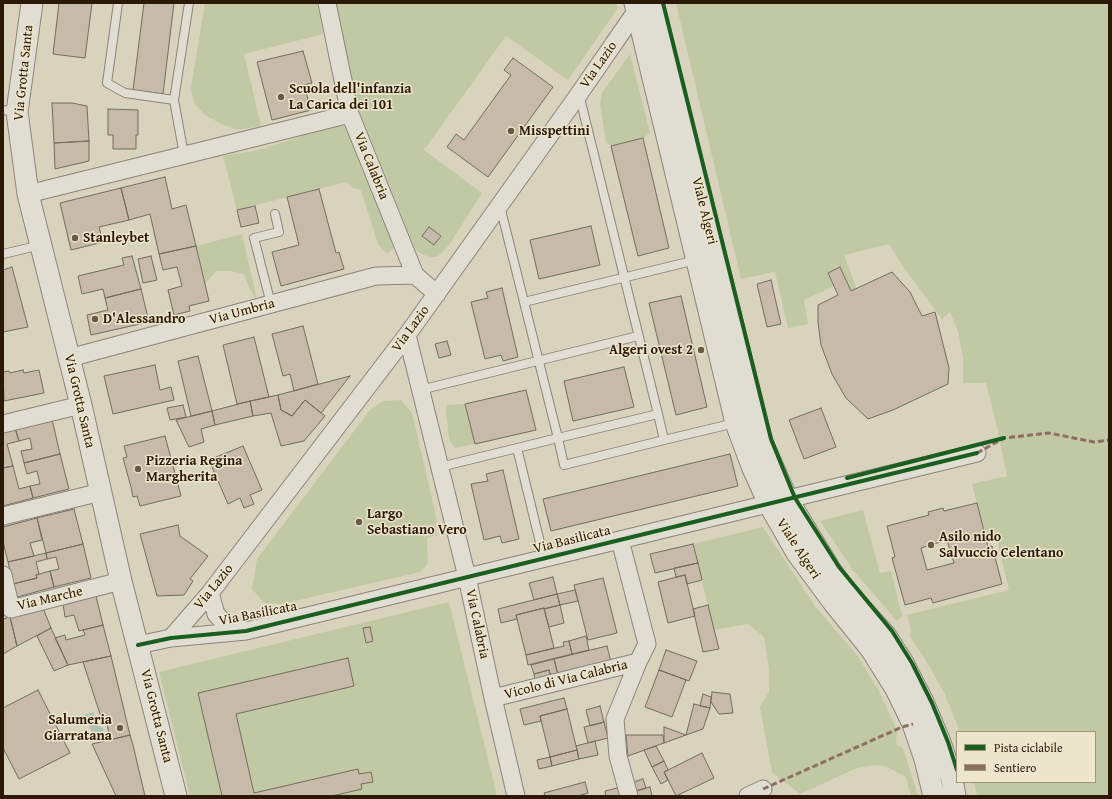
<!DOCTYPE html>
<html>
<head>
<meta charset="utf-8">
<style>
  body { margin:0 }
  #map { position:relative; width:1112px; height:799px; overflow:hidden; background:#d8d3bd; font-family:"Gentium Book Plus",serif }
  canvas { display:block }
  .frame { position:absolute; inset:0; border:4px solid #2c1905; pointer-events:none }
  .legend { position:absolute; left:956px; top:731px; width:140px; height:52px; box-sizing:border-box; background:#ede6cc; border:1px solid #a0947c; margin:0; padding:5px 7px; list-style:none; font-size:12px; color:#2c1905 }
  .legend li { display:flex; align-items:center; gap:8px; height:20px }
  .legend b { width:20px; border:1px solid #a0947c }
</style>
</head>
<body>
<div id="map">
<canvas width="1112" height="799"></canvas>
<div class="frame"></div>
<ul class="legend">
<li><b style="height:5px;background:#1b5e20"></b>Pista ciclabile</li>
<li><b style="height:5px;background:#8d6e63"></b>Sentiero</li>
</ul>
</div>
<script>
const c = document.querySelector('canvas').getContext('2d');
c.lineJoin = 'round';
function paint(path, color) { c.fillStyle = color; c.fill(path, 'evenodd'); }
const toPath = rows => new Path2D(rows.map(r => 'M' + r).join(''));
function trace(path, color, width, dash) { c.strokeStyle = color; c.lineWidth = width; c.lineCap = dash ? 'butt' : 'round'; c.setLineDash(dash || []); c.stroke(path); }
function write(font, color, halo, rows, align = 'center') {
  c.font = font + ' "Gentium Book Plus",serif'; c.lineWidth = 3; c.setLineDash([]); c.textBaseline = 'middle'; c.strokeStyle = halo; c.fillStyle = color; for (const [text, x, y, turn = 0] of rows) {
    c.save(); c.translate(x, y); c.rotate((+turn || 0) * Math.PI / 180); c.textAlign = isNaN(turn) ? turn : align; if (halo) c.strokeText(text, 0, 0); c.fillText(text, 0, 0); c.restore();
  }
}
paint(toPath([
  [205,3,317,3,323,34,244,54,261,126,238,130,221,124,205,115,194,103,191,88],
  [336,3,616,3,618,8,568,80,506,36,424,150,482,193,449,245,437,257,431,257,421,254,415,249,358,108],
  [676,3,1109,3,1109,796,977,796,974,782,1095,782,1095,732,960,732,944,692,922,654,910,637,911,630,907,615,1009,590,997,539,987,541,972,484,1007,476,998,431,986,383,963,383,963,357,958,331,950,312,942,319,904,268,889,244,844,255,857,289,851,291,840,267,828,273,834,286,804,300,808,324,788,328,775,272,741,279],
  [630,54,650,133,643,138,611,146,606,142,600,105,602,93],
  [337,125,344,126,351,136,394,248,387,254,378,244,361,190,353,188,346,182,237,210,223,156,258,150],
  [242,234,257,300,250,289,244,274,230,271,217,271,205,283,196,246],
  [401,400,412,413,436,516,437,535,427,538,428,563,420,572,282,604,264,603,252,589,257,559,370,410,383,401],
  [465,404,475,444,455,448,450,442,448,431,446,413,446,405],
  [863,510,880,573,891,571,902,616,897,621,853,570,820,521],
  [763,527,815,606,857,655,879,691,897,730,896,744,903,748,918,796,911,796,906,777,885,766,874,765,857,768,800,794,772,772,760,707,769,692,769,668,764,637,748,624,714,630,693,544],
  [449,602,497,796,190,796,159,672]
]), '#c1c9a4');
paint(toPath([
  [93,712,98,726,103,728,104,734,94,736,84,715]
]), '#a9c2b1');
const building = toPath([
  [59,3,92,3,85,58,53,54,59,3],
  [144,3,174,3,163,94,133,90,144,3],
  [303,51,312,83,304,85,311,110,272,120,257,62,303,51],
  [513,58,553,87,488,177,447,147,456,134,464,140,511,75,504,70,513,58],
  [52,103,72,103,87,106,89,141,54,143,52,103],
  [108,109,138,110,138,135,136,135,136,149,113,149,113,135,108,135,108,109],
  [643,138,669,248,638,256,611,146,643,138],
  [89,141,89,161,55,169,54,143,89,141],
  [165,177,172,209,186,205,196,246,159,254,150,214,129,220,121,188,165,177],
  [121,188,129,220,99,227,103,242,71,250,60,203,121,188],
  [319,189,336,253,339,252,344,269,281,286,272,252,299,245,287,197,319,189],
  [255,206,259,223,241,227,237,210,255,206],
  [591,226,600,265,539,279,530,240,591,226],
  [429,227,441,236,434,245,422,236,429,227],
  [196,246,209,301,189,306,190,311,174,315,168,290,182,286,177,267,163,270,159,254,196,246],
  [132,256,141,289,105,298,103,289,82,294,78,276,124,265,122,258,132,256],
  [151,256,157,280,143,283,138,259,151,256],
  [12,267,28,327,3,332,3,270,12,267],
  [840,267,851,291,892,272,910,292,922,316,935,312,949,368,948,384,893,410,868,419,846,398,832,374,821,345,818,322,818,305,838,295,828,273,840,267],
  [771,280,781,324,767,327,757,284,771,280],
  [502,288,518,357,503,361,501,355,485,359,471,302,488,298,486,292,502,288],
  [141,289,149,322,91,335,87,315,108,310,105,298,141,289],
  [681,296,707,407,676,415,649,303,681,296],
  [303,326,318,384,294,391,290,374,283,376,272,334,303,326],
  [254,337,269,397,237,404,223,345,254,337],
  [447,341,451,355,439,358,435,344,447,341],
  [198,356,212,411,191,416,178,361,198,356],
  [155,365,160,390,171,387,174,400,113,414,104,376,155,365],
  [624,367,634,407,573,421,564,381,624,367],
  [23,370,24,373,39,370,44,393,4,401,3,372,9,371,10,373,23,370],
  [350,376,321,413,305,400,292,416,281,410,278,395,350,376],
  [526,390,536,430,475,444,465,404,526,390],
  [278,395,281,410,292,416,305,400,325,416,304,441,281,446,271,413,253,416,250,401,278,395],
  [250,401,253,416,215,425,212,411,250,401],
  [183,405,186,417,170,420,167,408,183,405],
  [821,408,836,447,804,459,789,420,821,408],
  [212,411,215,425,201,429,204,442,189,447,176,420,212,411],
  [52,419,60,454,24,463,21,451,32,449,30,438,19,441,15,428,52,419],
  [15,428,19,441,7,444,13,466,3,468,3,431,15,428],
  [165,436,181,496,140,506,137,496,133,497,131,487,123,458,127,457,124,446,165,436],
  [243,446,262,490,250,495,254,504,244,508,240,498,228,504,209,460,243,446],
  [60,454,69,489,33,498,30,486,40,484,37,471,27,474,24,463,60,454],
  [730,454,738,486,551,531,543,499,730,454],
  [13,466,19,489,30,486,33,498,3,506,3,468,13,466],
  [503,470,519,539,502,543,500,536,484,540,471,484,488,481,486,474,503,470],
  [977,503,988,547,992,546,1002,584,933,603,931,598,905,605,892,558,895,557,887,526,929,515,928,512,943,508,944,511,977,503],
  [947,540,954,563,927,570,921,548,947,540],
  [74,509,83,544,46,553,37,518,74,509],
  [37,518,42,540,30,543,34,556,8,562,3,542,3,527,37,518],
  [178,525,180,536,208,556,190,579,193,581,184,595,157,596,140,534,178,525],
  [83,544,91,578,54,587,50,571,59,569,56,557,47,559,46,553,83,544],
  [693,544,698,563,655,573,650,554,693,544],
  [46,553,47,559,36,562,39,574,36,575,37,578,13,584,8,562,46,553],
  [698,563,702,580,687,584,685,575,676,577,674,568,698,563],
  [50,571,54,587,17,597,13,584,37,578,36,575,50,571],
  [685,575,695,616,668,623,658,582,685,575],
  [553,577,557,594,534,600,529,583,553,577],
  [603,578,617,633,588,640,574,585,603,578],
  [575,590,578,601,560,605,557,594,575,590],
  [557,594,560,605,544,609,544,608,516,615,517,619,501,623,498,609,557,594],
  [96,596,103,625,79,631,74,615,65,617,63,604,96,596],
  [560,605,564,623,549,627,544,609,560,605],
  [708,605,719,649,703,652,693,609,708,605],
  [43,608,51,628,17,646,10,617,43,608],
  [544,608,554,648,526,655,516,615,544,608],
  [10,617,17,646,3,654,3,619,10,617],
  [103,625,111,656,68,665,55,638,65,635,66,640,85,635,83,630,103,625],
  [370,627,373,641,366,643,363,628,370,627],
  [51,628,68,665,54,671,37,636,51,628],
  [586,636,589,650,572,654,569,641,586,636],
  [569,641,572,654,528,665,526,655,564,646,563,642,569,641],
  [607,646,611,662,558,675,554,659,607,646],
  [666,650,697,661,689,681,659,670,666,650],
  [111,656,130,735,110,740,106,719,102,720,83,662,111,656],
  [348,658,354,686,236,714,254,793,358,769,359,774,371,772,373,782,361,784,362,789,332,796,222,796,198,693,348,658],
  [554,659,558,675,551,677,549,670,534,674,531,665,554,659],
  [549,670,551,677,535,681,534,674,549,670],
  [659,670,686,680,672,717,645,707,659,670],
  [38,690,70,753,19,779,3,748,3,708,38,690],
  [712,692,730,694,733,713,719,714,711,702,712,692],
  [703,694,711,697,710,708,700,706,703,694],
  [564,698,567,709,540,716,541,721,524,725,520,709,564,698],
  [694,704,710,708,703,729,686,735,694,704],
  [600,706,604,722,590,726,586,710,600,706],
  [567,709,577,750,550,757,540,716,567,709],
  [604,722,608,738,588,743,584,727,604,722],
  [664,727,686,735,664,743,664,727],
  [130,735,133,745,145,796,116,796,92,744,130,735],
  [626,735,663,735,664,743,628,756,626,735],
  [595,741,598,755,579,759,576,746,595,741],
  [656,746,664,761,652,767,644,750,656,746],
  [577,750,579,759,552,766,550,757,577,750],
  [702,753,714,778,676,796,664,772,702,753],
  [550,757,552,766,539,769,537,760,550,757],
  [664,761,668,770,664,772,668,780,661,784,652,767,664,761],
  [643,779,646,788,636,791,633,782,643,779],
  [585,782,588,793,578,796,545,796,544,793,585,782],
  [621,787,623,796,606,796,605,791,621,787],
  [650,787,652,796,637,796,636,791,650,787]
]);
paint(building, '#c7baa8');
trace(building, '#726d5f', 1);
const service = toPath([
  [118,3,107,83,125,93,174,100],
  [579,94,658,414],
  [3,110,16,112],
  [184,155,174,100,189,3],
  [500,206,558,438,658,414,664,440,735,423],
  [3,254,41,245],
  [524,302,696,260],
  [271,304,254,238,279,232,275,214],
  [420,390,638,336],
  [517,448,544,559],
  [440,467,558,438,564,465,664,440]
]);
const minor = toPath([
  [327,3,350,114,415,275,437,294],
  [28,194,350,114],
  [407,335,467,577,493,698,516,796],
  [69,358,376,276,415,275],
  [3,424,81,405],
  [3,516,101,492],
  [620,540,647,644,638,662,615,719,618,756,629,796],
  [3,575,11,609,121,581],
  [210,593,216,614,226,625,243,630],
  [171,638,210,593,407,335,579,94,637,10],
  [138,645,171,638,246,631,977,453],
  [493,698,638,662],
  [748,796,763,789]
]);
const tertiary = toPath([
  [32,3,17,112,28,194,81,405,121,581,176,796],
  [635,3,736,423,752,466,769,504,797,553,834,603,871,649,896,689,913,724,925,759,934,796],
  [653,3,762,442,787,499,831,571,846,592,885,635,903,663,923,702,940,742,952,779,955,796]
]);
trace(service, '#8b8577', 10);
trace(minor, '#8b8577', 19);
trace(tertiary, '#8b8577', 23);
trace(service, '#e0ded3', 8);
trace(minor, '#e0ded3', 17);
trace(tertiary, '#e0ded3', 21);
trace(toPath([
  [977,453,1004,438,1049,433,1094,442,1109,440],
  [763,789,902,727,913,724]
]), '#8d6e63', 3, [6, 3]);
trace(toPath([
  [663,3,771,439,795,498,839,567,892,631,912,663,932,703,948,742,957,770],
  [847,478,1004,438],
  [138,645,171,638,246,631,977,453]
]), '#1b5e20', 4);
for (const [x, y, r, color] of [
  [281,97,4,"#685a45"],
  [511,131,4,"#685a45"],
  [75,238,4,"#685a45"],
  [95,319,4,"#685a45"],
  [701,350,4,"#685a45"],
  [138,469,4,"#685a45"],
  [359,522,4,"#685a45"],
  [931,545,4,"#685a45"],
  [120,728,4,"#685a45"]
]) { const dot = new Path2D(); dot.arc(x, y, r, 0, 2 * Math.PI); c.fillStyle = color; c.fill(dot); trace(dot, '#ede6cc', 1.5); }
write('14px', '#2c1905', '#ede6cc', [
  ["Via Lazio",599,65,-55],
  ["Via Grotta Santa",24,73,-84],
  ["Via Calabria",371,166,68],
  ["Viale Algeri",704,211,76],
  ["Via Umbria",242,312,-15],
  ["Via Lazio",411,329,-54],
  ["Via Grotta Santa",79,401,77],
  ["Via Basilicata",572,540,-14],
  ["Viale Algeri",798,549,57],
  ["Via Lazio",214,587,-51],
  ["Via Marche",50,599,-13],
  ["Via Basilicata",258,614,-11],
  ["Via Calabria",477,624,78],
  ["Vicolo di Via Calabria",566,680,-14],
  ["Via Grotta Santa",156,716,76]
]);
write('bold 14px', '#2c1905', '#ede6cc', [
  ["Scuola dell'infanzia",289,89],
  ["La Carica dei 101",289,105],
  ["Misspettini",519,131],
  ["Stanleybet",83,238],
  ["D'Alessandro",103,319],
  ["Algeri ovest 2",693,350,"right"],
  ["Pizzeria Regina",146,461],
  ["Margherita",146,477],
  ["Largo",367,514],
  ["Sebastiano Vero",367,530],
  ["Asilo nido",939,537],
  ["Salvuccio Celentano",939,553],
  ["Salumeria",112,720,"right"],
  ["Giarratana",112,736,"right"]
], 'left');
</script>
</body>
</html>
